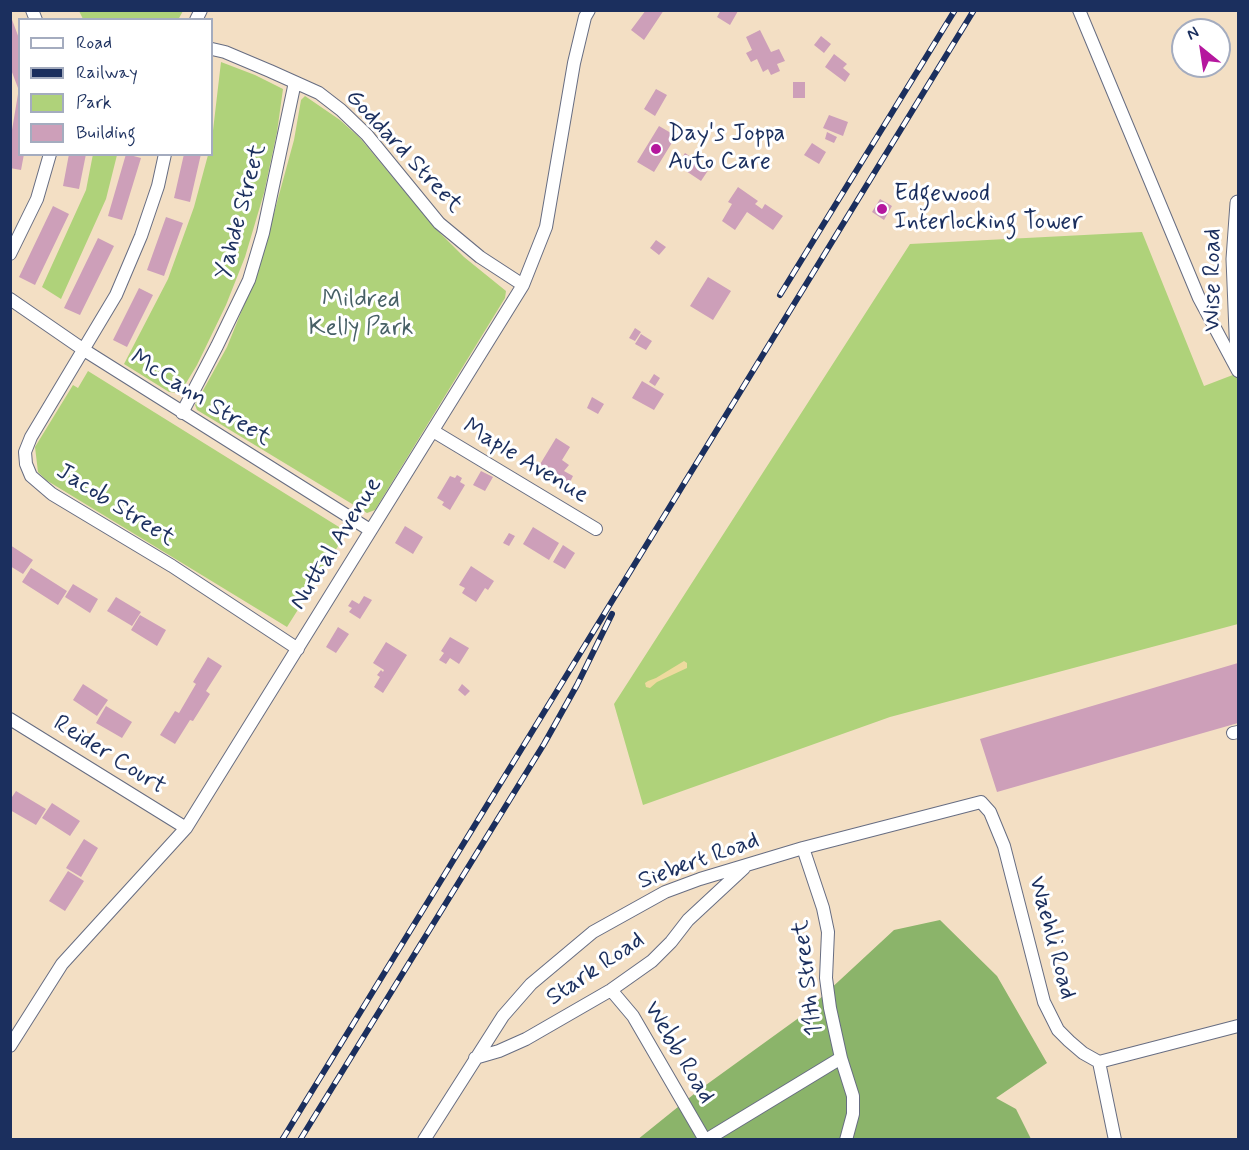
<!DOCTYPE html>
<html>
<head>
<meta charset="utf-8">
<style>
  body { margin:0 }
  #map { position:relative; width:1249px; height:1150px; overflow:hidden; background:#f3dfc4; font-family:Mynerve,sans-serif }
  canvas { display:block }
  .frame { position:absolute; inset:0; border:12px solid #1b2f5e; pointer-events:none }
  .legend { position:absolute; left:18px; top:18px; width:195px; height:138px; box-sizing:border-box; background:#fff; border:2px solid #a4acbf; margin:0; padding:8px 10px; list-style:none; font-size:18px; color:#1b2f5e }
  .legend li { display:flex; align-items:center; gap:12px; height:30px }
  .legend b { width:30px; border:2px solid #a4acbf }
  .north { position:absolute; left:1171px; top:18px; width:60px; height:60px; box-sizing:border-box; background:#fff; border:2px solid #a4acbf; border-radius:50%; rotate:330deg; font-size:16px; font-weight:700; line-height:24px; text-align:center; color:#1b2f5e }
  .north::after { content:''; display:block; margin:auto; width:21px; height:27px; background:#b5179e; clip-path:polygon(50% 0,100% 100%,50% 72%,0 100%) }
</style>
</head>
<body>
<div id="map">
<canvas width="1249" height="1150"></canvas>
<div class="frame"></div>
<ul class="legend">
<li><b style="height:8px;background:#fff"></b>Road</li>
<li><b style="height:8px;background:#1b2f5e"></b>Railway</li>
<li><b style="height:16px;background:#afd27a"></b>Park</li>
<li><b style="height:16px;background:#cd9fb9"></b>Building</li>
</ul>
<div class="north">N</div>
</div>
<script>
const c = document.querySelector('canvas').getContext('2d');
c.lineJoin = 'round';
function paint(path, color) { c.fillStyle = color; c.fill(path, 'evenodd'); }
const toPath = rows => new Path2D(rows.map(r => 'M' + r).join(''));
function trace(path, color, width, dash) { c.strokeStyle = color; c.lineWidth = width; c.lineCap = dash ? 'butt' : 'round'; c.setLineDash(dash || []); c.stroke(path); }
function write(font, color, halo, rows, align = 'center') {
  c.font = font + ' Mynerve,sans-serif'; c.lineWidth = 6; c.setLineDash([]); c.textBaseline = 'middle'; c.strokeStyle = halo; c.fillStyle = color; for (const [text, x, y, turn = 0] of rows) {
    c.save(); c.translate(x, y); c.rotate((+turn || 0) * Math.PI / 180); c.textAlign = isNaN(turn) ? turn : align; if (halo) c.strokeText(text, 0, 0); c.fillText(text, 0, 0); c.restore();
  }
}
paint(toPath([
  [79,11,183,11,178,20,83,19],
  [221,62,255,75,283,89,277,132,264,193,245,257,226,305,197,365,180,393,169,392,124,364,168,279,194,207,208,155,212,154,212,139],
  [305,96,340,120,360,138,435,228,464,257,506,291,505,298,375,510,367,513,197,410,195,405,227,347,259,268,294,140,301,100],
  [93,154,117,155,106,199,61,299,42,287,86,190],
  [1142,232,1204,386,1238,373,1238,624,890,717,643,805,614,704,910,244],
  [88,371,347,532,287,627,46,480,38,472,35,447,73,385,78,388]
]), '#afd27a');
paint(toPath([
  [940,920,997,976,1047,1063,996,1098,1016,1109,1031,1139,637,1140,699,1090,800,1017,894,930]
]), '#8bb46a');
paint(toPath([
  [684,661,687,663,687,668,657,682,650,688,646,687,645,683,648,681,656,678]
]), '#eeda9e');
paint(toPath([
  [646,10,664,10,644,40,631,30],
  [721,10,738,11,730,25,717,17],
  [11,17,20,41,20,87,18,88,10,67],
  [760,30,771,52,779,49,785,61,777,64,780,71,771,75,768,69,763,72,757,59,751,62,746,53,752,50,746,37],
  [821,36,831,44,824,53,814,45],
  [834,54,847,64,843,68,850,74,845,82,825,67],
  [793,82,805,82,805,98,793,98],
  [656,89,667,95,655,116,644,109],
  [18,94,20,154,24,154,21,170,10,168,10,142],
  [829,115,848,122,843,136,823,128],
  [659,126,676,136,654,172,637,162],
  [827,132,837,137,834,143,825,139],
  [812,143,826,152,819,164,804,155],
  [685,153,709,169,701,181,677,165],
  [69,154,86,154,79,189,63,186],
  [126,154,141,158,122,220,108,216],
  [184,154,201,154,190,202,174,198],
  [738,187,758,201,755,204,762,209,765,204,783,216,773,230,747,212,735,230,722,221,732,204,728,202],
  [880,199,892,206,884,220,872,212],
  [53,206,69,214,35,285,19,277],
  [166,217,183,223,164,276,147,270],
  [98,238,114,246,80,315,64,308],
  [656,240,666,247,659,255,650,248],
  [708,277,731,291,713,320,690,306],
  [139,288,153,295,127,347,113,340],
  [635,328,641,332,635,341,629,338],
  [641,334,652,341,646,350,635,344],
  [654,374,660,378,655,386,649,382],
  [642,381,664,394,654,410,632,398],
  [592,397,604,404,598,414,587,408],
  [556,438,570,447,562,460,569,465,564,471,573,476,569,484,539,466],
  [481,471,493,477,485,491,473,485],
  [457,475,462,478,460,482,465,485,450,510,442,505,444,502,437,498,450,476,455,478],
  [405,526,423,537,413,554,395,543],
  [533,527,559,543,549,560,523,544],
  [509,533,515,536,509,546,503,543],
  [10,545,33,560,23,574,10,566],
  [563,545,575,553,565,569,553,562],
  [471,566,494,581,488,590,485,588,476,602,462,593,465,588,459,585],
  [31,568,67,591,58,605,22,582],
  [73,584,98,599,90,613,65,597],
  [364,596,372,600,360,619,349,612,352,608,348,606,352,600,359,604],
  [116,597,141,612,132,626,107,611],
  [140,615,166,630,157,646,131,630],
  [338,627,349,634,336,653,326,647],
  [450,637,469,648,459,664,450,658,446,664,439,660,444,653,441,651],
  [386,642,407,655,383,693,374,687,380,677,377,675,381,670,383,672,384,670,373,663],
  [208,657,222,666,206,691,210,694,193,721,190,720,175,744,160,735,175,711,179,713,196,684,193,682],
  [1238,663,1238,723,997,792,980,739],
  [83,684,108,700,97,716,73,700],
  [462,684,470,691,465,696,458,690],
  [106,706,132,722,122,738,96,723],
  [16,791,46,809,36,825,10,810,10,800],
  [52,803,80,821,70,836,42,818],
  [84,839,98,848,81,877,66,868],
  [68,871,84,881,65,911,49,901]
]), '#cd9fb9');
const minor = toPath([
  [32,10,36,20],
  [1079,10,1199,298,1238,371],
  [196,20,201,10],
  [212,49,225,52,270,71,319,93,341,110,367,135,439,223,480,257,523,285],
  [165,154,158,186,141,236,116,295,31,437,25,452,26,464,31,476,52,494,172,566,298,649],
  [10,254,37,199,50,154],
  [10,299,84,350,370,530],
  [182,413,217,346,249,280,263,233,295,82],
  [433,431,596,529],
  [10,719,186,828],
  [1233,733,1238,732],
  [803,848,823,908,828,932,826,978,830,1008,841,1058,853,1096,853,1114,846,1140],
  [611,990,633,1016,705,1140],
  [10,1046,62,964,186,828,523,285,546,227,574,63,585,17,589,10],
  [475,1058,499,1051,526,1039,611,990,652,961,671,942,688,920,744,868],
  [1099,1062,1238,1026],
  [424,1140,503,1016,531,984,593,932,665,892,700,879,803,848,981,802,990,812,1004,846,1044,1002,1058,1030,1069,1041,1083,1053,1099,1062,1115,1140],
  [706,1140,841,1058]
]);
const tertiary = toPath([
  [1238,203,1234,259,1238,357]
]);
trace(minor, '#676d82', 14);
trace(tertiary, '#676d82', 17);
trace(minor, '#fff', 12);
trace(tertiary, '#fff', 15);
const rail = toPath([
  [780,295,955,10],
  [282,1140,974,10],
  [300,1140,544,744,577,685,612,614]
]);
trace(rail, '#1b2f5e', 6);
trace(rail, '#fff', 4, [11]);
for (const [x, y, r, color] of [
  [656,149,6,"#b5179e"],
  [882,209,6,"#b5179e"]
]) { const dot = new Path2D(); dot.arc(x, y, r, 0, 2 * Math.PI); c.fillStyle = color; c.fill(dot); trace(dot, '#fff', 2); }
write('24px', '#1b2f5e', '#fff', [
  ["Day's Joppa",668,135],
  ["Auto Care",668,163],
  ["Edgewood",894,195],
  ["Interlocking Tower",894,223]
], 'left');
write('24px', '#1b2f5e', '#fff', [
  ["Goddard Street",403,152,47],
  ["Yahde Street",242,212,-75],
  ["Wise Road",1214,280,-90],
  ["McCann Street",200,399,32],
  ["Maple Avenue",525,462,31],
  ["Jacob Street",115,506,32],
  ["Nuttal Avenue",337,544,-58],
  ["Reider Court",109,756,32],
  ["Siebert Road",699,862,-20],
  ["Waehli Road",1051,938,75],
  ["Stark Road",596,970,-34],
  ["11th Street",809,978,-97],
  ["Webb Road",678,1053,59]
]);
write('24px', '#476066', '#fff', [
  ["Mildred",361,301],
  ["Kelly Park",361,329]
]);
</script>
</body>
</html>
